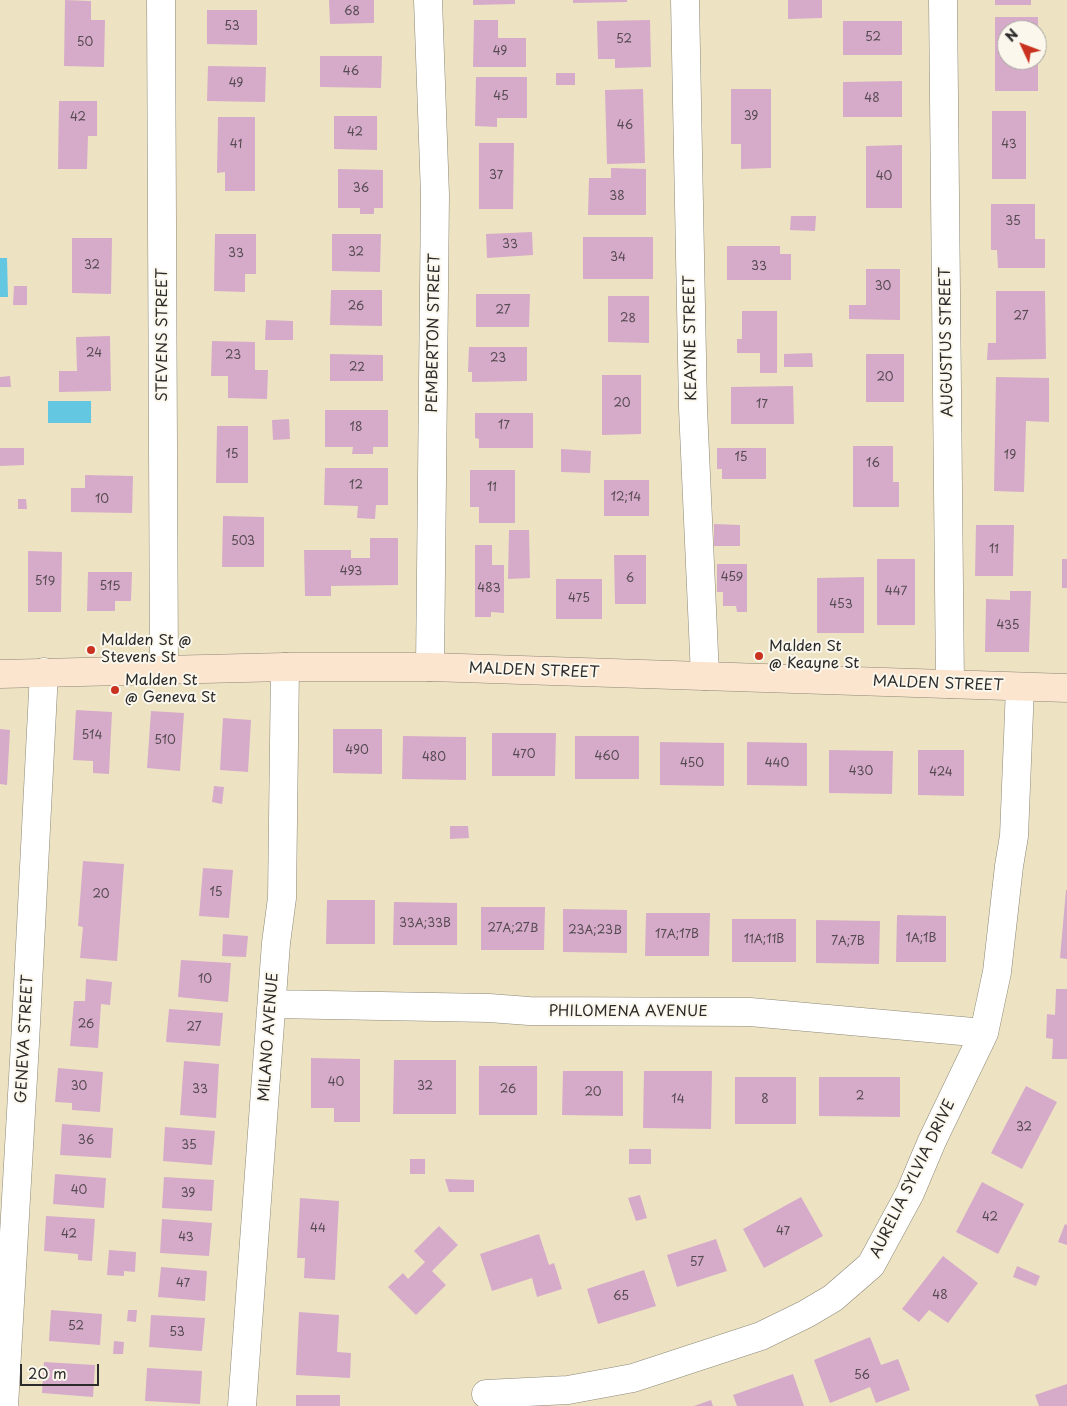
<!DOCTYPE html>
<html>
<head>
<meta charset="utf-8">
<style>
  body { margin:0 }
  #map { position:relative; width:1067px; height:1406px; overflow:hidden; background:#ede3c3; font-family:"Playpen Sans",sans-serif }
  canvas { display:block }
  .north { position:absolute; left:997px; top:20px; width:50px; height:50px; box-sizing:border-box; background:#fbf7ec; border:1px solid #a8a59f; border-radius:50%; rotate:313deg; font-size:14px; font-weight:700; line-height:20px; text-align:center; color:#2b2b2b }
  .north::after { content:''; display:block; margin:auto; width:18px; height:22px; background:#c8321e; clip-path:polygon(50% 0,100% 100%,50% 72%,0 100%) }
  .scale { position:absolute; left:20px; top:1364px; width:79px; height:22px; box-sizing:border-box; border:2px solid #2b2b2b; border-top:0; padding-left:6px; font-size:15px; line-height:18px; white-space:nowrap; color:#2b2b2b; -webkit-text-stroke:4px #fbf7ec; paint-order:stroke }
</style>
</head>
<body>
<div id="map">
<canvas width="1067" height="1406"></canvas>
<div class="north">N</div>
<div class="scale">20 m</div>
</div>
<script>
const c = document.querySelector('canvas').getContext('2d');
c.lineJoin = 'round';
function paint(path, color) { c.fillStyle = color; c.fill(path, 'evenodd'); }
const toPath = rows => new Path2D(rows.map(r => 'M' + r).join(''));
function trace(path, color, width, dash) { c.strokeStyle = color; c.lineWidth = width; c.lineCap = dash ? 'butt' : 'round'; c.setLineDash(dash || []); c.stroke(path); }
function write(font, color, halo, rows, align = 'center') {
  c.font = font + ' "Playpen Sans",sans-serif'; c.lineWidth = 4; c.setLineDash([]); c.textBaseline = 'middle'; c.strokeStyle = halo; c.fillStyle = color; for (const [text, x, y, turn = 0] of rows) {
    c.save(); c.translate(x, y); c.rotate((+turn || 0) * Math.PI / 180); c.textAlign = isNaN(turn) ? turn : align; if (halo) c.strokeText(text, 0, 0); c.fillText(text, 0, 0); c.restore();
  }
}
paint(toPath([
  [0,258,7,258,8,297,0,297],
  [48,401,91,401,91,423,48,423]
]), '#63c7e1');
paint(toPath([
  [65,0,91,1,91,20,105,20,104,67,64,66],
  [329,0,374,0,374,23,330,24],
  [473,0,515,0,515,4,473,5],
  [573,0,627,0,627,2,573,3],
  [788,0,822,0,822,18,788,19],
  [995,0,1031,0,1031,5,995,5],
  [207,10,257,10,257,45,207,44],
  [995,17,1038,17,1038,30,1007,30,1007,60,1038,60,1038,91,995,91],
  [474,20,498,20,498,38,526,38,526,67,473,67],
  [650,20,651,67,615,68,615,59,598,59,597,21],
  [843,21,902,21,902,55,843,55],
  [320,56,382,56,381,88,320,87],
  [208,66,266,67,265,102,207,101],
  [556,73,575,73,575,85,556,85],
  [476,77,527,77,527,118,497,118,497,127,475,126],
  [902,81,902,117,843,117,843,82],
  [643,89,645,163,607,164,605,90],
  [731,89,771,89,771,168,741,169,741,144,731,144],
  [59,101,97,101,97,136,88,136,87,169,58,169],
  [992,111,1026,111,1026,179,992,179],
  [334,116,377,116,377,150,334,149],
  [218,117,255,117,255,191,225,191,225,172,217,173],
  [479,143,514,143,513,209,479,209],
  [902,145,902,208,866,208,866,146],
  [611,168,646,169,646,215,588,215,589,178,611,178],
  [338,169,383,170,383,208,374,208,374,214,360,214,360,208,338,208],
  [991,204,1035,204,1035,239,1045,239,1045,268,998,268,997,250,991,250],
  [791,216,816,216,815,231,790,230],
  [532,232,533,255,487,258,486,234],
  [215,234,256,234,256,274,245,274,245,292,214,291],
  [332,234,381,234,380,272,332,271],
  [583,237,653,237,653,279,583,279],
  [72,238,112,238,111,294,72,293],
  [727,246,780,246,780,254,791,254,791,280,727,280],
  [866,269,900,269,900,320,849,319,849,305,866,305],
  [14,286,27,286,27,305,13,305],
  [331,290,382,290,382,326,330,325],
  [996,291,1045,291,1046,359,987,360,988,343,996,343],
  [476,294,530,294,529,327,476,327],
  [608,296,649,296,649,343,608,342],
  [742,311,777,311,777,373,760,373,760,353,737,353,737,339,742,339],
  [266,320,293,321,293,340,265,340],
  [110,336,111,391,59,392,59,371,77,371,76,337],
  [212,341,255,342,255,370,268,370,267,399,228,398,228,376,211,376],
  [469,347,527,347,527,381,472,382,472,372,468,372],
  [812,353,813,367,784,367,784,354],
  [330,354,383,355,383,381,330,381],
  [866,354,904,354,904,402,866,402],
  [602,375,641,375,641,434,602,435],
  [10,376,11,387,0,387,0,377],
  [996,377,1049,378,1049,422,1026,421,1024,492,994,491],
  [793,386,794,424,731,424,731,387],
  [325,410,388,410,388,447,373,447,373,454,352,454,353,447,325,447],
  [475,413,533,413,533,448,479,448,479,439,475,438],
  [289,419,290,439,273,440,272,420],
  [217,426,248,426,248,483,216,483],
  [853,446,893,446,893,482,899,482,899,507,853,507],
  [0,448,24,448,24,465,0,466],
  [717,448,766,448,766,479,722,479,722,469,717,469],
  [561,449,591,451,590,473,561,472],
  [325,468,388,468,388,505,376,505,375,519,357,518,358,506,324,505],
  [470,470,515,470,515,523,479,523,479,507,470,507],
  [85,475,133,476,132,513,71,512,71,488,85,488],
  [604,480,649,480,649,516,604,516],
  [18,499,26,499,27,509,18,509],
  [223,516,264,517,264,567,222,567],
  [714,524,740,525,740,546,714,546],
  [976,525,1014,525,1013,576,975,576],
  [509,530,529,530,530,578,508,579],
  [370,538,398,538,398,585,331,586,331,596,305,596,304,550,351,550,351,558,370,558],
  [475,545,492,545,492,565,504,565,504,613,491,612,491,617,475,617],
  [28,551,62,552,61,612,28,612],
  [614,555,646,555,646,604,615,604],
  [877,559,915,559,915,625,877,625],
  [1062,559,1067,559,1067,588,1062,588],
  [717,564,747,564,747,612,737,612,736,606,723,606,723,592,717,592],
  [88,572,132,572,131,601,115,601,115,611,87,611],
  [864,577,864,633,817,633,817,578],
  [556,579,602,579,602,619,556,619],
  [1010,591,1031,591,1029,652,985,652,986,599,1010,600],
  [76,710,112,712,109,774,93,773,93,761,73,760],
  [151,711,184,713,180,771,147,768],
  [223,718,251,720,248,772,220,770],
  [0,729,10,730,7,785,0,784],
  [333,729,382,729,382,774,333,773],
  [492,733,556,733,555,776,492,776],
  [403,736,466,737,466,780,402,779],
  [575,736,639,736,639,779,575,779],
  [660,742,724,743,724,786,660,785],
  [747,742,807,743,807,786,747,785],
  [829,750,893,751,892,794,829,793],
  [918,750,964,750,964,796,918,795],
  [214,786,224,787,222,804,212,802],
  [450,826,468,826,469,838,450,839],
  [83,861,124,864,117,961,80,958,83,927,78,926],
  [203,868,233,870,229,918,199,916],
  [1066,890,1067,890,1067,959,1060,958],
  [327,900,375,900,375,944,326,944],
  [394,902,457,903,457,945,393,945],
  [481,907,545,907,544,950,481,950],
  [563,909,627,910,627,953,563,952],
  [646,913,710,913,709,956,645,956],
  [897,915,946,916,946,962,896,962],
  [732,919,796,919,796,962,732,962],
  [816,920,880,921,879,964,816,963],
  [223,934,248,936,246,957,222,956],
  [181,960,231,963,228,1002,178,997],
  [86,979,112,982,110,1005,101,1004,98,1048,70,1046,74,1001,85,1001],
  [1056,989,1067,989,1067,1059,1052,1059,1053,1039,1046,1038,1047,1014,1055,1015],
  [169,1009,223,1013,220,1046,166,1042],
  [311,1058,360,1059,360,1122,334,1122,334,1108,311,1108],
  [394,1060,456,1060,456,1114,393,1114],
  [184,1061,219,1064,216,1118,180,1115],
  [479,1066,537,1066,537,1115,479,1115],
  [58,1068,103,1072,100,1112,72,1110,72,1103,55,1102],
  [563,1071,623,1071,623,1116,562,1115],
  [644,1071,712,1071,711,1129,643,1128],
  [735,1077,796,1077,796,1124,735,1124],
  [819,1077,900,1077,900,1117,819,1116],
  [1026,1086,1057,1102,1022,1169,991,1153],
  [62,1124,113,1128,111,1158,60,1155],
  [165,1127,215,1131,212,1165,163,1161],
  [629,1149,651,1149,651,1164,629,1164],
  [410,1159,425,1159,425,1174,410,1174],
  [55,1174,106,1178,104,1208,53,1204],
  [164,1177,214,1180,212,1211,162,1208],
  [445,1179,474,1180,474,1192,449,1192],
  [982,1182,1024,1204,998,1254,956,1232],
  [640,1195,647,1218,636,1221,628,1198],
  [801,1197,823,1236,764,1268,743,1229],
  [300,1198,339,1201,335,1280,304,1278,305,1258,297,1258],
  [46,1216,95,1219,92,1261,78,1260,78,1254,44,1251],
  [162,1219,212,1223,209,1256,160,1253],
  [1065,1224,1067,1225,1067,1245,1058,1242],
  [439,1226,458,1245,432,1271,446,1285,416,1315,388,1287,403,1273,408,1279,425,1262,414,1251],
  [539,1234,549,1265,554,1263,562,1289,537,1297,532,1278,492,1291,480,1254],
  [716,1239,727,1271,677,1287,667,1255],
  [109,1250,136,1252,135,1272,124,1271,124,1276,107,1275],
  [943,1256,978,1283,948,1323,929,1310,919,1322,902,1309],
  [1017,1266,1040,1276,1036,1286,1013,1277],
  [161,1267,207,1271,205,1301,158,1297],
  [644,1270,656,1306,598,1324,587,1289],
  [51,1310,102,1314,100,1345,49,1341],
  [128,1310,137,1310,136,1322,127,1321],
  [299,1312,339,1315,337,1352,351,1353,350,1378,296,1375],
  [151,1315,205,1318,202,1351,149,1347],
  [870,1337,881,1365,898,1359,910,1390,876,1403,870,1387,830,1403,814,1360],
  [114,1341,124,1342,123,1354,113,1354],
  [44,1362,95,1365,93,1397,42,1393],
  [147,1368,202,1371,200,1404,145,1401],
  [793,1374,804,1406,737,1406,733,1395],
  [1067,1384,1067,1406,1039,1406,1035,1395],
  [296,1395,340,1395,340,1406,296,1406],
  [711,1400,713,1406,694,1406]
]), '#d6abc9');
const street = toPath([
  [161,0,164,670],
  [428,0,435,195,430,667],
  [685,0,693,408,705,676],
  [943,0,950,684],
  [272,1004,489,1008,529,1011,750,1012,984,1033],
  [486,1394,568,1390,633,1378,761,1336,806,1314,833,1298,871,1265,910,1193,932,1141,984,1033,997,972,1009,866,1014,836,1020,687],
  [4,1406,25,1043,44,672],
  [242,1406,265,1091,276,943,282,898,285,667]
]);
const secondary = toPath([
  [0,674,285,667,430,667,1067,688]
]);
trace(street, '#8c8777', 29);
trace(secondary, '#8c8777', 29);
trace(street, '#fff', 28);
trace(secondary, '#fce5cf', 28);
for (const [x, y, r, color] of [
  [91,650,5,"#c8321e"],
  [759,656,5,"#c8321e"],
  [115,690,5,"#c8321e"]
]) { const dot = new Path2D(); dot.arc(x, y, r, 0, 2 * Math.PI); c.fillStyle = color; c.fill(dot); trace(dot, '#fbf7ec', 2); }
write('12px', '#564b52', null, [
  ["68",352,12],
  ["53",232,27],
  ["52",873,38],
  ["52",624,40],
  ["50",85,43],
  ["49",500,52],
  ["46",351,72],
  ["49",236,84],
  ["45",501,97],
  ["48",872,99],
  ["39",751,117],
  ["42",78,118],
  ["46",625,126],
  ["42",355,133],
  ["41",236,145],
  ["43",1009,145],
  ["37",496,176],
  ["40",884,177],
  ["36",361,189],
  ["38",617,197],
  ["35",1013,222],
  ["33",510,245],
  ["32",356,253],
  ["33",236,254],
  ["34",618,258],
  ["32",92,266],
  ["33",759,267],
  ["30",883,287],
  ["26",356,307],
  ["27",503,311],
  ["27",1021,317],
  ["28",628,319],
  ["24",94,354],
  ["23",233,356],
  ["23",498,359],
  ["22",357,368],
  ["20",885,378],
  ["20",622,404],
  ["17",762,405],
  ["17",504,426],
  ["18",356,428],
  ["15",232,455],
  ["19",1010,456],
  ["15",741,458],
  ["16",873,464],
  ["12",356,486],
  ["11",492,488],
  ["12;14",626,498],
  ["10",102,500],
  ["503",243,542],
  ["11",994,550],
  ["493",351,572],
  ["459",732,578],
  ["6",630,579],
  ["519",45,582],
  ["515",110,587],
  ["483",489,589],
  ["447",896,592],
  ["475",579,599],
  ["453",841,605],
  ["435",1008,626],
  ["514",92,736],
  ["510",165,741],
  ["490",357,751],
  ["470",524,755],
  ["460",607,757],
  ["480",434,758],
  ["450",692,764],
  ["440",777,764],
  ["430",861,772],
  ["424",941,773],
  ["15",216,893],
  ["20",101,895],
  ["33A;33B",425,924],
  ["27A;27B",513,929],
  ["23A;23B",595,931],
  ["17A;17B",677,935],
  ["1A;1B",921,939],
  ["11A;11B",764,940],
  ["7A;7B",848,942],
  ["10",205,980],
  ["26",86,1025],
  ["27",194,1028],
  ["40",336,1083],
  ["30",79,1087],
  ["32",425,1087],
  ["33",200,1090],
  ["26",508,1090],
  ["20",593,1093],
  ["2",860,1097],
  ["14",678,1100],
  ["8",765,1100],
  ["32",1024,1128],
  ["36",86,1141],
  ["35",189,1146],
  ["40",79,1191],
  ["39",188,1194],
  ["42",990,1218],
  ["44",318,1229],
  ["47",783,1232],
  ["42",69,1235],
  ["43",186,1238],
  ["57",697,1263],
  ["47",183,1284],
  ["48",940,1296],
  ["65",621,1297],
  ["52",76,1327],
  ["53",177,1333],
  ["56",862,1376]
]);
write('15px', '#2b2b2b', '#fbf7ec', [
  ["PEMBERTON STREET",434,333,-89],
  ["STEVENS STREET",163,335,-90],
  ["KEAYNE STREET",691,338,-91],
  ["AUGUSTUS STREET",947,342,-91],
  ["MALDEN STREET",534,671,2],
  ["MALDEN STREET",938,684,2],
  ["PHILOMENA AVENUE",628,1012],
  ["MILANO AVENUE",269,1037,-86],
  ["GENEVA STREET",25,1039,-87],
  ["AURELIA SYLVIA DRIVE",913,1179,-64]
]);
write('15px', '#2b2b2b', '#fbf7ec', [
  ["Malden St @",101,641],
  ["Stevens St",101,658],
  ["Malden St",769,647],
  ["@ Keayne St",769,664],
  ["Malden St",125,681],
  ["@ Geneva St",125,698]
], 'left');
</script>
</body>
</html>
